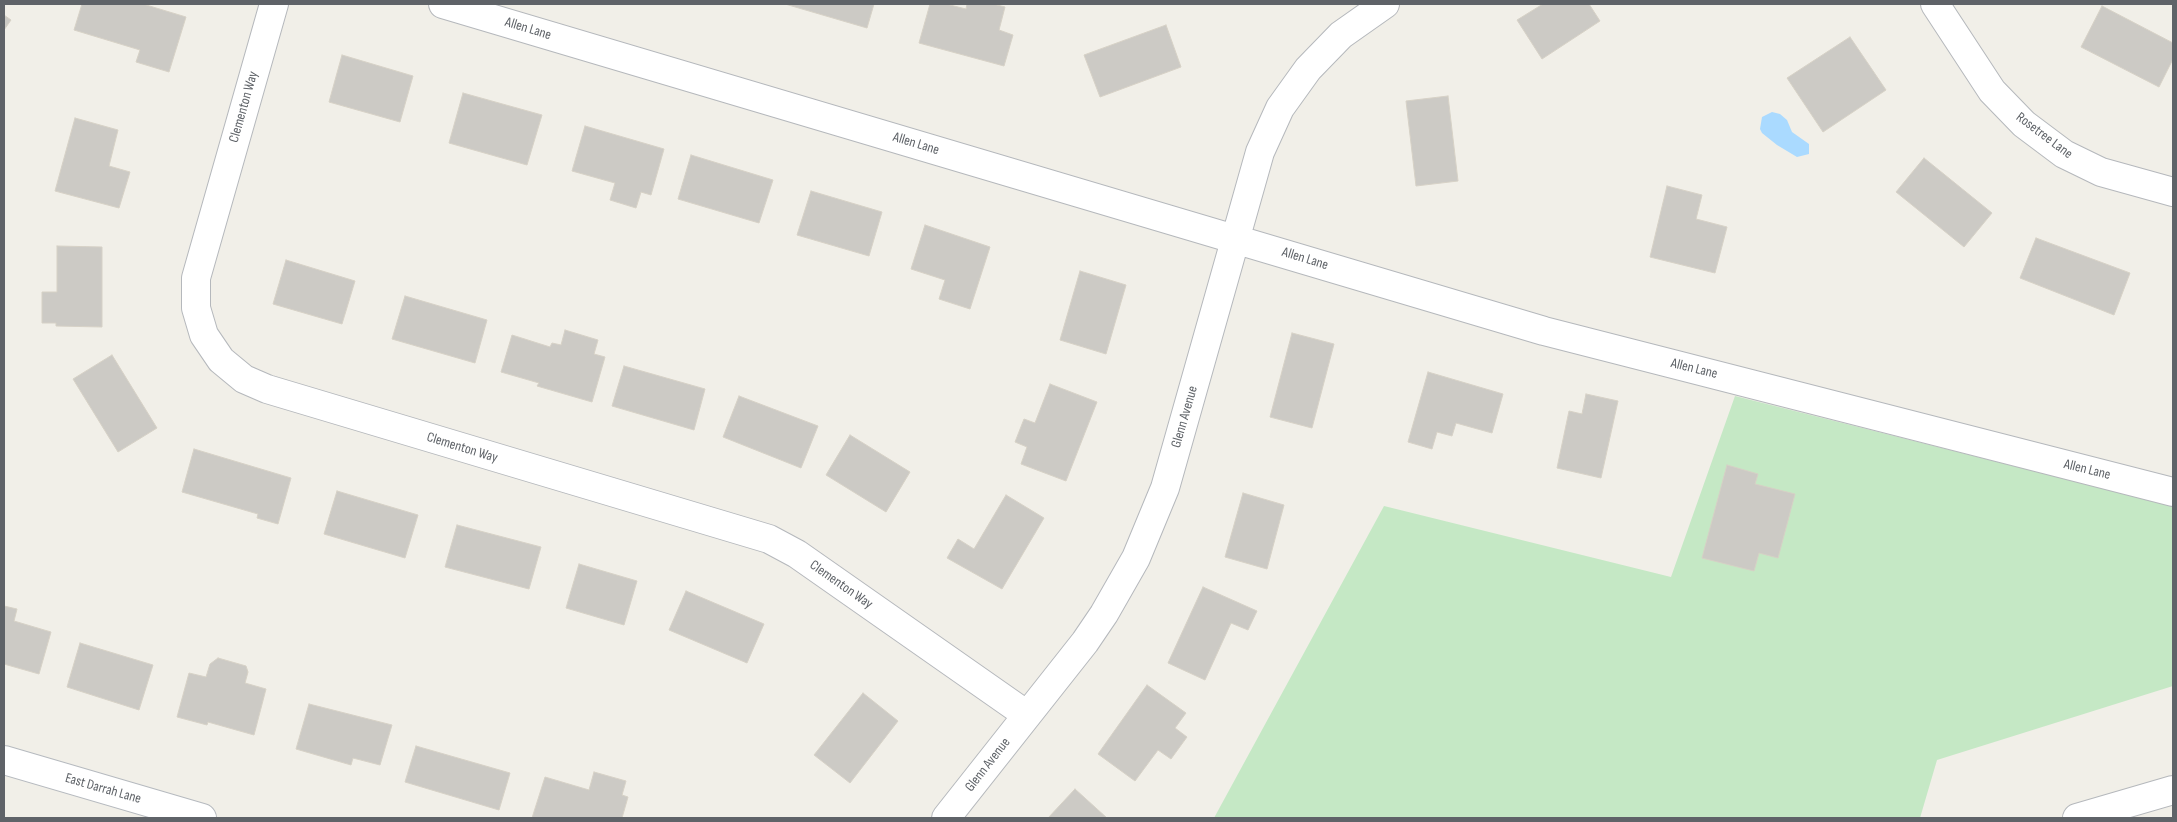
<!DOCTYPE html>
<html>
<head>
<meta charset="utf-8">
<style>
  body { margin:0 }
  #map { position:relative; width:2177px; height:822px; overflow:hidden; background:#f1efe8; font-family:"Sofia Sans Condensed",sans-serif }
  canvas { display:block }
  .frame { position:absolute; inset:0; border:5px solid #5f6368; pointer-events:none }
</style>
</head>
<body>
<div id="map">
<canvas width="2177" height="822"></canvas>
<div class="frame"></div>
</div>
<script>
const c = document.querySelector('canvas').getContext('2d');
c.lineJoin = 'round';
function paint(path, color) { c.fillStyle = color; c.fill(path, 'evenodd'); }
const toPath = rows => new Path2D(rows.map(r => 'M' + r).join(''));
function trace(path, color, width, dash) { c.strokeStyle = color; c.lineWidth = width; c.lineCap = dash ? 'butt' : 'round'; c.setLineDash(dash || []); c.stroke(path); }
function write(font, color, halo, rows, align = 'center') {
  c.font = font + ' "Sofia Sans Condensed",sans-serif'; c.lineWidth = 5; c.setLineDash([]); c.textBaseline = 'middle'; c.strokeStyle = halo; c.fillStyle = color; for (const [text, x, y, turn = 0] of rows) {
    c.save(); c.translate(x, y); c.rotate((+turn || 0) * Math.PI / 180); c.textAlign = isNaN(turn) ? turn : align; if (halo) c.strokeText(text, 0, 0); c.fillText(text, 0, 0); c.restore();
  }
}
paint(toPath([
  [1735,396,2173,506,2173,686,1937,760,1920,818,1214,818,1384,506,1671,577]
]), '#c5e8c5');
paint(toPath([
  [1772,112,1780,114,1787,120,1792,132,1809,144,1809,154,1797,157,1777,145,1762,133,1760,129,1762,117]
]), '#aadaff');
const building = toPath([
  [82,4,143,4,186,17,169,72,136,62,140,50,74,30,82,4],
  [785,4,874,4,867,28,785,4],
  [930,4,946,4,966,9,967,4,993,4,1005,7,999,30,1013,35,1004,66,919,43,930,4],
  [1543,4,1589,4,1600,21,1542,59,1517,20,1543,4],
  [2102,6,2173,43,2173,59,2159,87,2081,47,2102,6],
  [4,15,11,20,4,30,4,15],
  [1166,25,1181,67,1100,97,1084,55,1166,25],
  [1850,37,1886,90,1823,132,1787,78,1850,37],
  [342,55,413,76,400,122,329,102,342,55],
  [463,93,542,115,527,165,449,143,463,93],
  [1448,96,1458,181,1416,186,1406,101,1448,96],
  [75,118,118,130,109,166,130,172,119,208,55,191,75,118],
  [585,126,664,149,651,195,641,192,636,208,610,200,615,183,572,171,585,126],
  [691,155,773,180,759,223,678,199,691,155],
  [1924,158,1992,213,1964,247,1896,192,1924,158],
  [1667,186,1702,195,1696,219,1727,227,1715,273,1650,257,1667,186],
  [811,191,882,212,869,256,797,235,811,191],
  [925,225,990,247,970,309,939,299,945,280,911,269,925,225],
  [2036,238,2130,273,2114,315,2020,278,2036,238],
  [57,246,102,247,102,327,56,326,56,323,42,323,42,292,57,292,57,246],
  [286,260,355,281,342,324,273,304,286,260],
  [1080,271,1126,285,1106,354,1060,340,1080,271],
  [405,296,487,320,475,363,392,339,405,296],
  [565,330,598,340,594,354,605,357,592,402,537,386,539,383,501,372,512,335,550,347,552,343,561,345,565,330],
  [1292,333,1334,344,1312,428,1270,417,1292,333],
  [112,355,157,428,118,452,73,379,112,355],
  [624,366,705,389,694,430,612,406,624,366],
  [1428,372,1503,394,1492,433,1456,423,1452,436,1437,432,1432,449,1408,442,1428,372],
  [1050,384,1097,402,1066,481,1021,464,1027,447,1015,442,1024,419,1035,423,1050,384],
  [1586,394,1618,401,1601,478,1557,468,1569,411,1582,414,1586,394],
  [739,396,818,426,801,468,723,437,739,396],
  [850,435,910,472,886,512,826,475,850,435],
  [194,449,291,478,278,524,257,518,258,514,182,492,194,449],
  [1727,465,1758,474,1755,484,1795,494,1778,558,1759,553,1754,571,1702,558,1727,465],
  [337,491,418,515,405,558,324,534,337,491],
  [1243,493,1284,505,1267,569,1225,557,1243,493],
  [1006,495,1044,518,1002,589,947,558,958,539,974,549,1006,495],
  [457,525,541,547,529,589,445,567,457,525],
  [579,564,637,581,624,625,566,608,579,564],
  [1203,587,1257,611,1248,630,1231,623,1205,680,1168,663,1203,587],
  [686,591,764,624,747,663,669,630,686,591],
  [4,606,17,609,14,621,51,632,39,674,4,664,4,606],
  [80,643,153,665,139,710,67,687,80,643],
  [218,658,246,666,248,672,245,683,266,689,254,735,208,722,207,725,177,717,189,673,206,677,210,664,218,658],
  [1147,685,1186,713,1175,728,1187,737,1171,759,1158,750,1135,781,1098,754,1147,685],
  [863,693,898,721,850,783,814,755,863,693],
  [309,704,392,725,380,765,353,758,351,765,296,749,309,704],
  [416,746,510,773,499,810,405,782,416,746],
  [594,772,626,781,622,795,628,797,622,818,532,818,545,777,589,790,594,772],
  [1075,789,1107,818,1048,818,1075,789]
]);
paint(building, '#cccac5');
trace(building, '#d6d1c6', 1);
const street = toPath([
  [274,4,196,278,196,308,204,335,221,360,244,379,267,389,769,539,797,554,1027,715],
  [443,4,1544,331,2173,492],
  [1935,4,1992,91,2024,124,2064,154,2101,172,2173,192],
  [946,818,1085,642,1104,614,1136,558,1165,488,1260,152,1280,108,1308,69,1341,35,1385,4],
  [2077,818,2173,790]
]);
const secondary = toPath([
  [4,760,202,818]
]);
trace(street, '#b5b8bc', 30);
trace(secondary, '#b6babf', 30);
trace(street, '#fff', 28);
trace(secondary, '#fff', 28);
write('14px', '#5f6368', '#fff', [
  ["Allen Lane",528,29,17],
  ["Clementon Way",244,107,-74],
  ["Rosetree Lane",2044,136,37],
  ["Allen Lane",916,144,17],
  ["Allen Lane",1305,259,17],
  ["Allen Lane",1694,369,14],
  ["Glenn Avenue",1185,417,-74],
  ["Clementon Way",462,448,17],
  ["Allen Lane",2087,470,14],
  ["Clementon Way",841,585,35],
  ["Glenn Avenue",988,765,-52],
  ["East Darrah Lane",103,789,16]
]);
</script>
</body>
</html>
